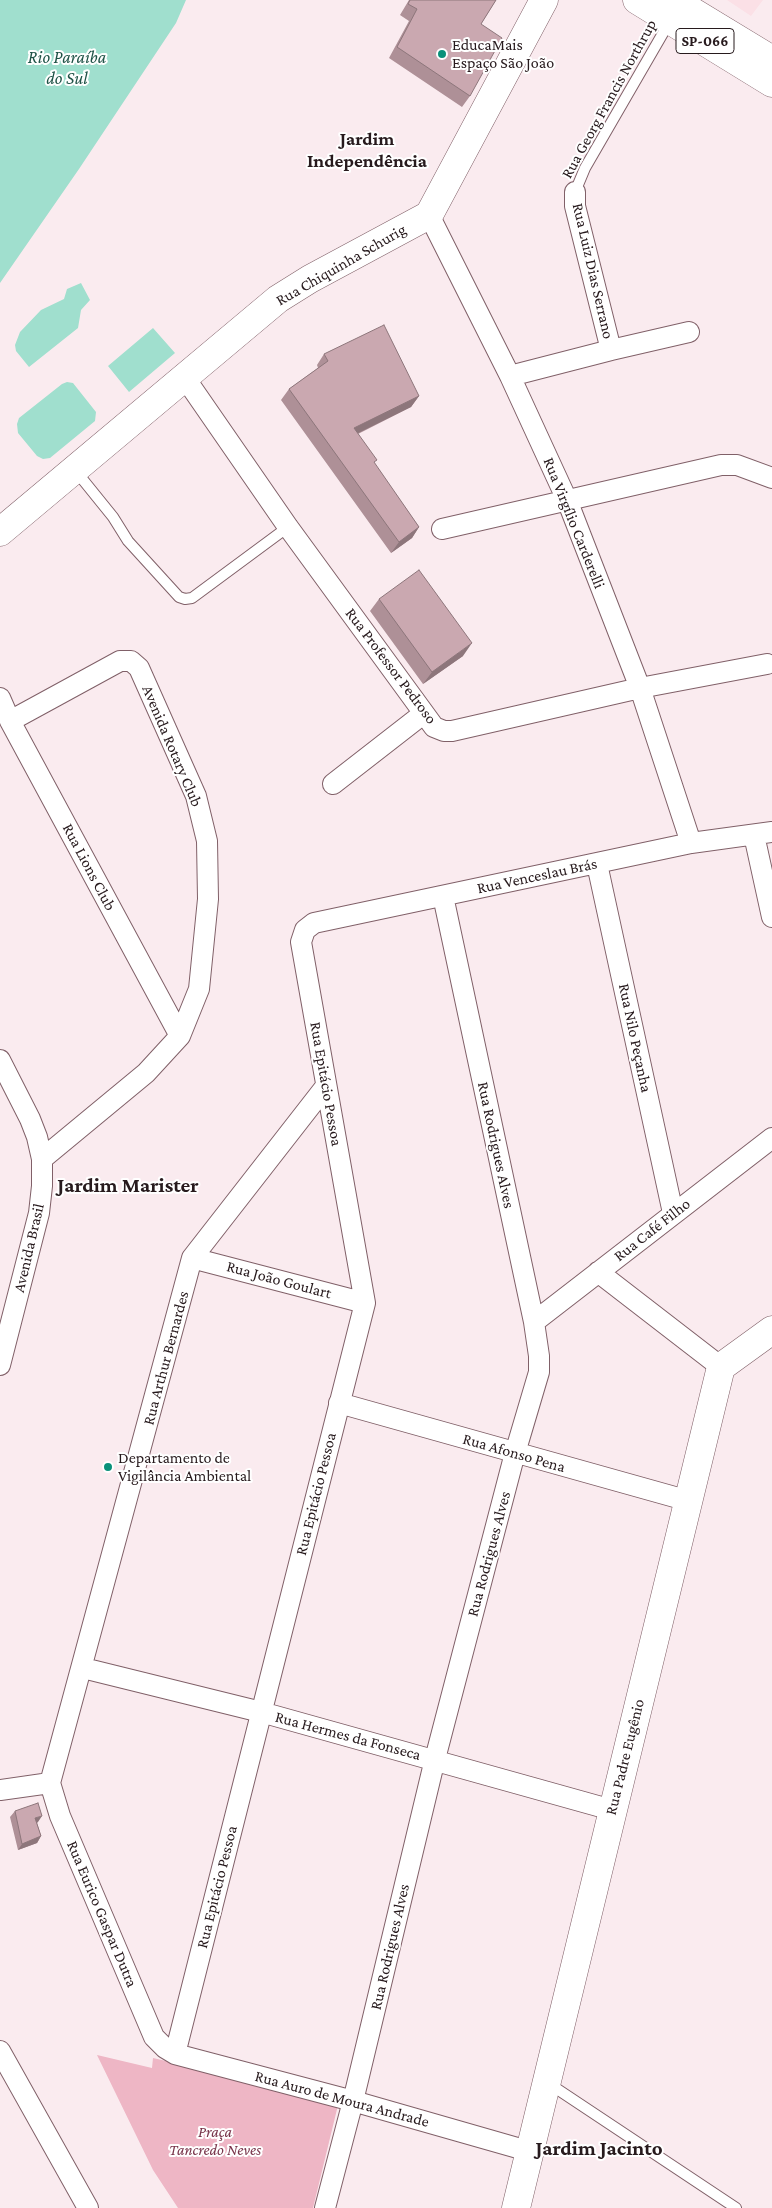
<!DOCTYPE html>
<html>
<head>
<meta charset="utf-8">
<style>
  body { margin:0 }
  canvas { display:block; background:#faebef }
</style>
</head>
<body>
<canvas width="772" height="2208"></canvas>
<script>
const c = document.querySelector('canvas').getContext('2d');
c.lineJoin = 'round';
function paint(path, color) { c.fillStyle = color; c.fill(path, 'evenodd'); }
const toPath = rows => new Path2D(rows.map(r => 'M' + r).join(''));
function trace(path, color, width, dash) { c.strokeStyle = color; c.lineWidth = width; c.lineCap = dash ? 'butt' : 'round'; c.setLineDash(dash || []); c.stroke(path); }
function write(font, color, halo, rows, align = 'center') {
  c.font = font + ' "Crimson Pro",serif'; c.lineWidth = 4; c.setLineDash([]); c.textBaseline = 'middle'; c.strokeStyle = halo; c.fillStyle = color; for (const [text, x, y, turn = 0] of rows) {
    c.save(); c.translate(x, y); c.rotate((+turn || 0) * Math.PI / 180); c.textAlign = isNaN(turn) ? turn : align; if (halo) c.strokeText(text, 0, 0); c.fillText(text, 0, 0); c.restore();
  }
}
paint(toPath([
  [727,0,763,0,751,16]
]), '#fbe0e6');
paint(toPath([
  [97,2055,152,2068,153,2058,339,2101,313,2208,178,2208,153,2170]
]), '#eeb6c5');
paint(toPath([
  [0,0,186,0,176,23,79,169,0,283],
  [81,283,90,300,81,310,78,328,29,367,16,351,15,345,20,332,41,310,64,299,67,289],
  [153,328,175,353,129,392,108,366],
  [67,382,73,383,96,412,95,421,50,458,43,459,37,456,18,433,17,424,19,418,62,384]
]), '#a0dfce');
const lane = toPath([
  [575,192,585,168,670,21],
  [75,470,113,517,128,541,179,597,185,599,192,598,288,527],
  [548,2083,736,2208]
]);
const street = toPath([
  [575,192,575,206,611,350],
  [429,215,510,376,567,500,640,688,691,843],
  [510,376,611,350,689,332],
  [185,378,288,527,434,727,444,731,452,731,640,688,767,664],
  [442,529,721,465,737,465,772,478],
  [0,698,10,721,180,1036],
  [10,721,120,661,131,661,139,668,196,796,207,841,208,899,199,989,180,1036,146,1073,42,1159],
  [333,784,423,714],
  [754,835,772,917],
  [597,864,673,1213],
  [0,1060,30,1119,37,1137,42,1159,42,1186,39,1213,0,1365],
  [192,1258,365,1303],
  [598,1272,721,1367],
  [534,1322,772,1138],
  [339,1403,689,1501],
  [83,1668,261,1712,612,1810],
  [50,1783,192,1258,326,1086],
  [50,1783,60,1816,154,2037,165,2048,175,2054,353,2101,528,2151],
  [0,1790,50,1783],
  [0,2051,88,2208],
  [175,2054,365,1303,301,942,305,930,314,923,691,843,772,832],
  [325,2208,353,2101,435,1759,515,1453,539,1372,539,1356,534,1322,443,896]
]);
const secondary = toPath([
  [0,532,278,299,310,279,429,215,544,0]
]);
const primary = toPath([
  [637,0,772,83],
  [675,1,772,60],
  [516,2208,721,1367,772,1330]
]);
trace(lane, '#806068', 12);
trace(street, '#806068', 22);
trace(secondary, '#806068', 29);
trace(primary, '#806068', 29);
trace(lane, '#fff', 10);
trace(street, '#fff', 20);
trace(secondary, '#fff', 28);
trace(primary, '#fff', 28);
paint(toPath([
  [409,0,496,0,481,24,470,96,462,107,389,58,409,21,400,15],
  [324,354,419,396,411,407,358,434,374,463,419,527,412,538,391,553,281,400,289,389,318,368,317,365],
  [379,599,463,656,423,684,370,611],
  [15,1811,38,1822,37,1823,41,1836,37,1843,18,1850,10,1817]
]), '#ae9097');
paint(toPath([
  [419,396,411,407,346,439,354,428],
  [419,527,412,538,391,553,399,542],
  [472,643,463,656,423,684,432,672],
  [42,1816,38,1822,31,1825,35,1818],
  [41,1836,37,1843,18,1850,22,1844]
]), '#8d767b');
const building = toPath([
  [410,0,496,0,481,24,502,38,470,96,397,47,417,9,408,4,410,0],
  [384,325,419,396,354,428,377,460,374,462,419,527,399,542,289,389,328,361,324,354,384,325],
  [419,570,472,643,432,672,379,599,419,570],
  [38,1803,42,1816,35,1818,41,1836,22,1844,15,1811,38,1803]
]);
paint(building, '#caa8b0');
trace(building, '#8d767b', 1);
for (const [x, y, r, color] of [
  [442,54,5,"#09917a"],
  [108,1467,5,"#09917a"]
]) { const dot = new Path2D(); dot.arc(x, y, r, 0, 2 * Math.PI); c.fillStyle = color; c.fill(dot); trace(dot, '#fff', 2); }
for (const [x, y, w] of [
  [705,41,58]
]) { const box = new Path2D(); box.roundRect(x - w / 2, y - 12.5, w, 25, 4); c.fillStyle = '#fff'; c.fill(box); trace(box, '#271a1d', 1); }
write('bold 15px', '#271a1d', null, [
  ["SP-066",705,41]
]);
write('16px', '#271a1d', '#fff', [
  ["EducaMais",452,45],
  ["Espaço São João",452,63],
  ["Departamento de",118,1458],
  ["Vigilância Ambiental",118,1476]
], 'left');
write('16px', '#271a1d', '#fff', [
  ["Rua Georg Francis Northrup",609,99,-61],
  ["Rua Chiquinha Schurig",341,265,-30],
  ["Rua Luiz Dias Serrano",593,271,77],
  ["Rua Virgílio Carderelli",574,523,68],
  ["Rua Professor Pedroso",391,666,53],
  ["Avenida Rotary Club",172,746,67],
  ["Rua Lions Club",89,867,62],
  ["Rua Venceslau Brás",537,876,-12],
  ["Rua Nilo Peçanha",635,1038,78],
  ["Rua Epitácio Pessoa",326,1084,80],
  ["Rua Rodrigues Alves",496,1145,78],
  ["Rua Café Filho",652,1230,-38],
  ["Avenida Brasil",29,1248,-77],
  ["Rua João Goulart",279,1280,15],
  ["Rua Arthur Bernardes",166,1358,-75],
  ["Rua Afonso Pena",514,1453,16],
  ["Rua Epitácio Pessoa",316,1494,-76],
  ["Rua Rodrigues Alves",489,1554,-75],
  ["Rua Hermes da Fonseca",348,1736,15],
  ["Rua Padre Eugênio",625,1757,-76],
  ["Rua Epitácio Pessoa",217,1887,-76],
  ["Rua Eurico Gaspar Dutra",102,1914,67],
  ["Rua Rodrigues Alves",390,1947,-77],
  ["Rua Auro de Moura Andrade",342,2099,15]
]);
write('italic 16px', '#78344a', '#fff', [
  ["Praça",215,2132],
  ["Tancredo Neves",215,2150]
]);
write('italic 18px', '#1f5347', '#fff', [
  ["Rio Paraíba",67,57],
  ["do Sul",67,78]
]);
write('bold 19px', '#271a1d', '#fff', [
  ["Jardim",367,139],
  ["Independência",367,161]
]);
write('bold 21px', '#271a1d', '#fff', [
  ["Jardim Marister",128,1186],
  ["Jardim Jacinto",599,2149]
]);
</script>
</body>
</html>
